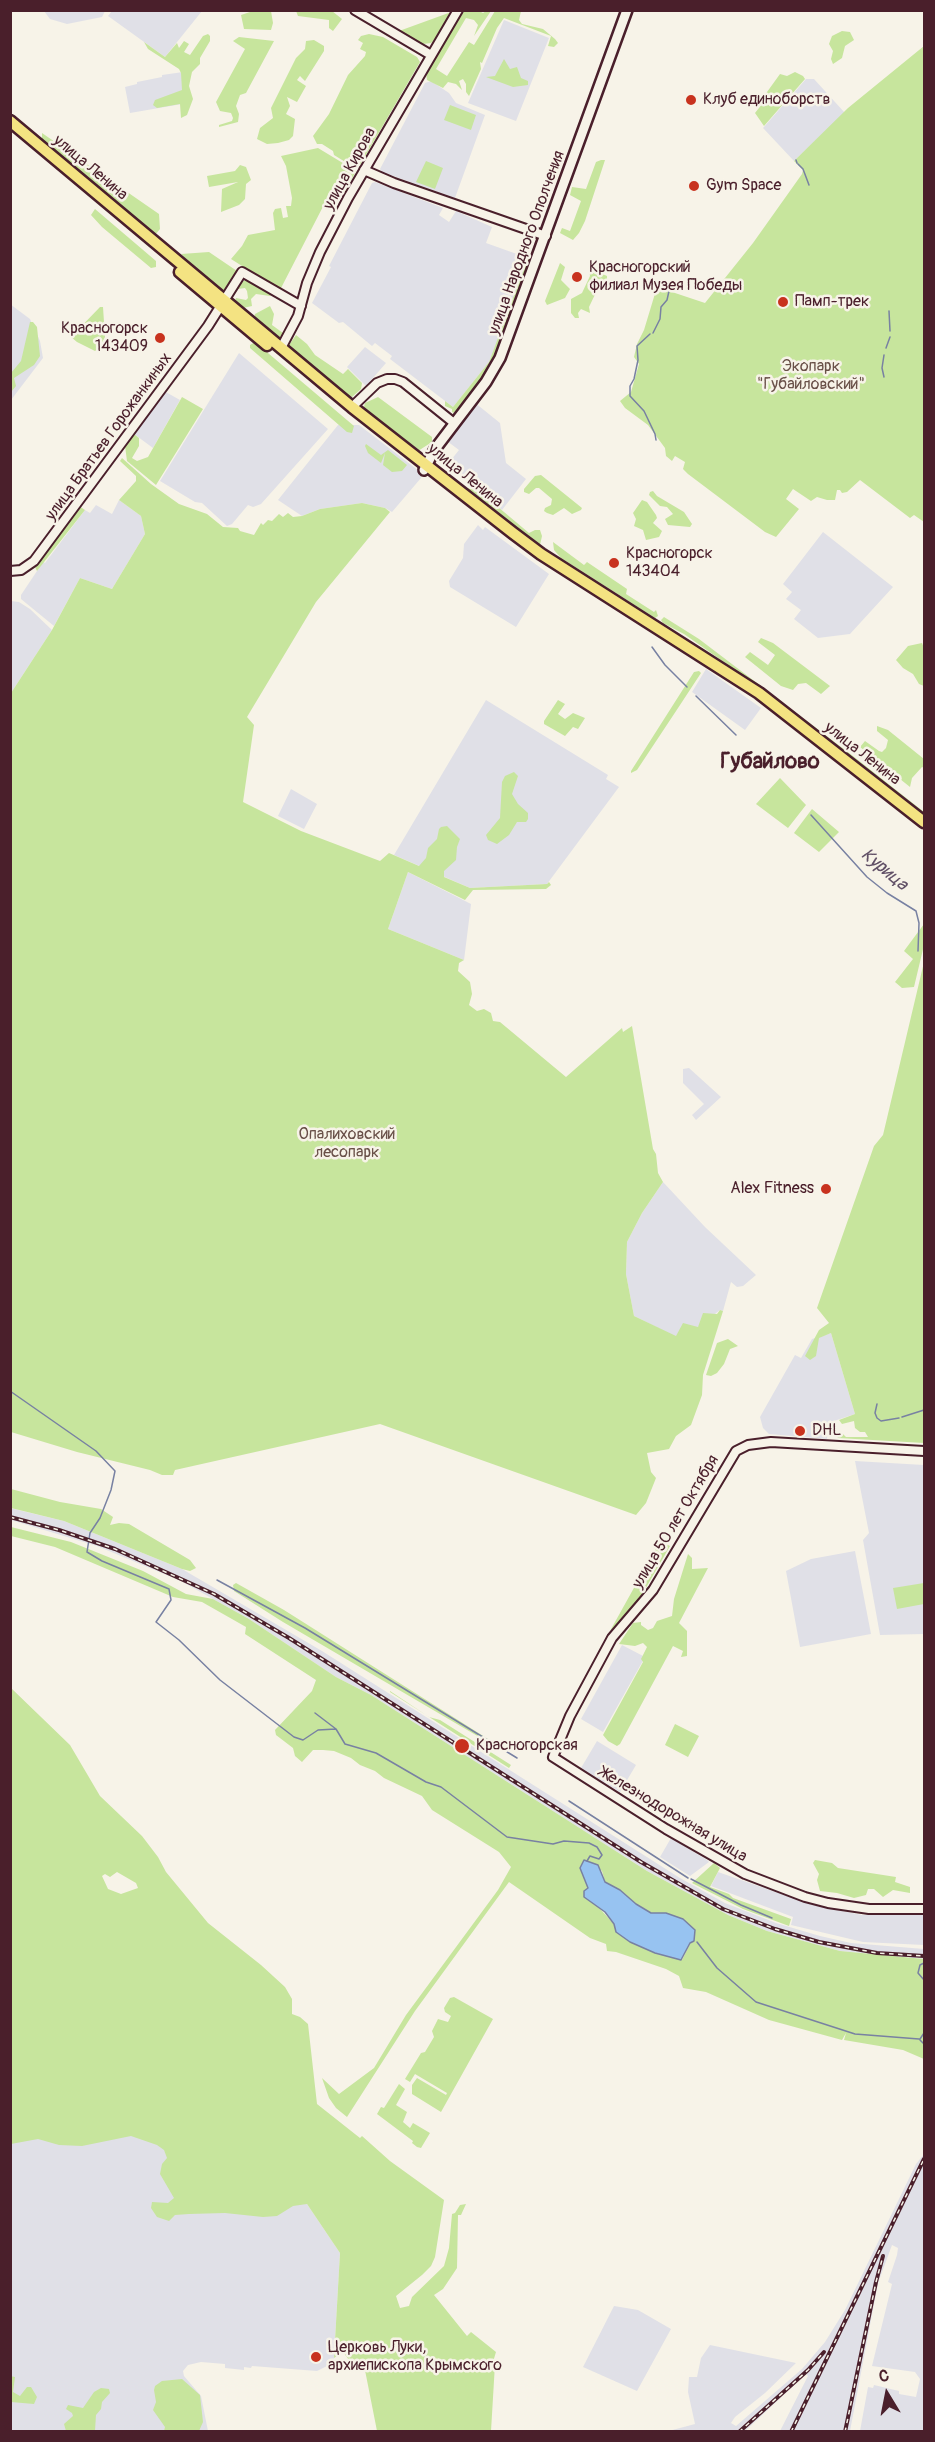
<!DOCTYPE html>
<html>
<head>
<meta charset="utf-8">
<style>
  body { margin:0 }
  #map { position:relative; width:935px; height:2442px; overflow:hidden; background:#f7f3e8; font-family:Pangolin,sans-serif }
  canvas { display:block }
  .frame { position:absolute; inset:0; border:12px solid #4a1f2b; pointer-events:none }
  .north { position:absolute; left:857px; top:2364px; width:60px; height:60px; -webkit-text-stroke:4px #f7f3e8; paint-order:stroke; rotate:350deg; font-size:16px; font-weight:700; line-height:24px; text-align:center; color:#4a1f2b }
  .north::after { content:''; display:block; margin:auto; width:21px; height:27px; background:#4a1f2b; clip-path:polygon(50% 0,100% 100%,50% 72%,0 100%) }
</style>
</head>
<body>
<div id="map">
<canvas width="935" height="2442"></canvas>
<div class="frame"></div>
<div class="north">С</div>
</div>
<script>
const c = document.querySelector('canvas').getContext('2d');
c.lineJoin = 'round';
function paint(path, color) { c.fillStyle = color; c.fill(path, 'evenodd'); }
const toPath = rows => new Path2D(rows.map(r => 'M' + r).join(''));
function trace(path, color, width, dash) { c.strokeStyle = color; c.lineWidth = width; c.lineCap = dash ? 'butt' : 'round'; c.setLineDash(dash || []); c.stroke(path); }
function write(font, color, halo, rows, align = 'center') {
  c.font = font + ' Pangolin,sans-serif'; c.lineWidth = 5; c.setLineDash([]); c.textBaseline = 'middle'; c.strokeStyle = halo; c.fillStyle = color; for (const [text, x, y, turn = 0] of rows) {
    c.save(); c.translate(x, y); c.rotate((+turn || 0) * Math.PI / 180); c.textAlign = isNaN(turn) ? turn : align; if (halo) c.strokeText(text, 0, 0); c.fillText(text, 0, 0); c.restore();
  }
}
paint(toPath([
  [44,11,105,11,102,17,67,24,50,19],
  [112,11,202,11,165,57,108,16],
  [504,20,549,38,516,121,468,103],
  [183,72,188,103,130,113,125,87,137,84,137,82,162,77,162,75],
  [806,79,814,79,845,113,794,161,763,128],
  [431,81,449,93,456,103,485,115,455,198,382,172,380,169,425,83],
  [375,182,443,208,439,215,449,222,456,211,492,227,486,243,528,258,489,362,453,407,390,359,392,356,375,343,372,346,343,322,339,323,312,303,331,267,329,266,372,183],
  [10,304,30,319,40,341,43,358,11,400],
  [365,347,386,363,366,386,347,367],
  [239,353,328,429,261,504,253,507,248,505,232,524,227,526,202,503,195,502,160,481],
  [164,391,180,400,153,448,134,434],
  [474,402,500,423,506,463,526,479,502,510,447,465,459,450,447,441],
  [338,425,359,425,419,471,421,478,392,512,385,508,362,503,320,509,302,516,278,500],
  [119,500,141,516,145,534,112,589,80,578,54,626,21,599,21,595,43,562,45,563,85,510,90,513,96,505,112,514],
  [478,525,483,530,485,527,549,574,516,627,450,587,449,581,463,558,464,544],
  [823,532,893,587,850,634,818,638,794,619,801,610,786,599,792,592,783,584],
  [11,601,19,602,30,609,52,630,11,693],
  [706,669,761,708,745,730,692,692],
  [486,700,608,775,606,779,619,787,547,884,470,888,394,855],
  [291,789,317,804,304,829,278,816],
  [408,872,471,904,464,960,388,929],
  [689,1068,721,1097,696,1120,692,1115,704,1104,683,1083,683,1069],
  [663,1182,705,1227,756,1275,743,1286,737,1287,731,1282,723,1311,720,1310,698,1327,676,1337,634,1316,626,1274,627,1242,642,1213],
  [831,1333,855,1414,828,1423,827,1439,769,1434,763,1428,760,1417,795,1355,801,1358,812,1339],
  [855,1461,924,1465,924,1634,880,1635,863,1540,869,1533],
  [10,1508,64,1521,182,1569,322,1651,680,1878,725,1903,776,1923,820,1936,851,1943,924,1949,924,1959,840,1951,767,1931,728,1915,647,1871,371,1695,336,1677,249,1619,213,1599,181,1581,97,1546,11,1520],
  [855,1551,871,1634,800,1647,786,1571,811,1559],
  [622,1645,645,1657,603,1732,581,1719],
  [597,1741,636,1765,620,1792,581,1768],
  [671,1838,707,1860,709,1862,690,1876,660,1857],
  [718,1872,813,1905,862,1915,924,1914,924,1945,863,1942,791,1925,793,1917,711,1886],
  [11,2071,307,2204,340,2253,334,2358,329,2365,317,2371,252,2366,251,2368,244,2367,244,2370,225,2368,225,2364,201,2362,188,2365,183,2371,184,2376,201,2396,208,2431,11,2432],
  [924,2154,924,2431,860,2431,868,2387,873,2388,874,2385,899,2391,899,2394,916,2397,920,2379,915,2372,872,2366,892,2284,888,2282,897,2255,898,2248,892,2245,878,2283,850,2431,780,2431,808,2376,806,2374,745,2431,665,2432,695,2424,688,2392,689,2377,697,2377,701,2358,710,2345,796,2363,765,2393,735,2417,731,2423,736,2426,802,2369,825,2342,845,2310,916,2164],
  [614,2306,638,2310,671,2329,637,2391,583,2367]
]), '#e0e0e7');
paint(toPath([
  [256,10,271,11,273,23,271,30,244,29,241,15],
  [296,11,332,11,342,19,333,31,329,28,329,20,298,16],
  [454,11,437,38,431,43,423,44,399,31],
  [459,11,479,11,483,13,486,11,491,11,474,36,478,25,474,20,466,18,436,69,447,76,469,42,474,45,495,11,521,11,519,20,522,24,543,29,555,39,558,43,554,47,548,46,551,36,504,18,497,28,482,63,480,62,481,69,469,96,466,92,466,84,463,79,459,81,462,90,456,84,448,82,443,88,427,80,426,73],
  [842,31,850,32,854,40,845,46,842,58,833,64,831,59,833,51,829,44,832,36],
  [208,34,210,36,210,41,200,58,200,64,192,72,189,86,193,99,187,115,181,118,180,104,157,108,153,105,155,100,182,90,181,73,179,69,148,49,144,42,165,57,177,43,179,48,184,41,189,44,184,52,190,55,203,36],
  [369,34,383,37,417,57,420,62,360,165,355,168,334,155,333,151,322,144,317,144,313,136,329,114,348,75,365,56,366,52,360,49,363,43,358,40,361,36],
  [239,37,274,41,246,93,240,95,236,106,239,114,238,122,219,127,219,125,232,121,233,118,231,113,220,111,216,102,245,49,233,41],
  [314,40,324,46,324,51,305,81,300,76,297,80,306,86,297,102,287,97,290,106,286,114,295,119,293,136,289,140,278,143,267,144,257,139,260,128,273,118,271,108,296,58,305,49,306,41],
  [924,46,924,522,914,515,910,518,860,480,847,492,842,493,840,490,837,490,835,500,827,500,817,497,811,501,793,489,786,499,799,509,776,537,765,532,688,474,683,469,685,462,675,456,672,461,666,456,665,448,648,425,625,408,620,401,631,392,639,364,634,357,637,344,644,330,657,287,705,303,753,243,802,174,803,170,794,161,848,108],
  [504,59,510,69,517,67,521,78,528,81,528,85,513,87,486,77,495,76],
  [795,72,803,76,805,79,764,126,755,113,762,104,767,92,780,74,787,76],
  [450,105,476,115,471,130,444,120],
  [42,133,159,214,160,229,155,235,42,141],
  [318,148,356,171,344,194,330,193,280,290,231,259,242,246,248,235,275,230,273,213,275,209,281,208,283,218,288,217,286,206,291,206,292,198,286,166,281,156],
  [601,160,605,160,585,221,579,233,573,240,560,233,562,228,570,231,581,201,570,195,572,187,586,189,596,162],
  [426,161,443,168,435,189,416,182],
  [240,165,246,167,251,180,246,184,245,199,239,205,221,212,222,189,238,182,209,187,207,176,235,171],
  [95,209,156,261,156,267,151,268,102,227,91,215],
  [209,252,237,271,229,287,224,290,221,291,181,254],
  [528,258,532,261,498,354,488,370,454,413,452,412,452,409,445,406,445,401,453,407,489,362],
  [560,263,565,267,561,280,570,289,565,298,547,305,545,301],
  [589,268,607,276,607,280,602,280,589,307,590,313,581,309,578,313,579,318,575,318,571,313,571,299,582,293,590,276],
  [247,280,254,281,273,294,270,296,256,294,251,299,252,306,243,308,235,301,236,298,246,300,248,298,247,291,245,288,238,289,236,286,237,283],
  [270,306,274,314,272,325,283,333,279,339,254,318,255,314],
  [100,307,103,307,105,337,100,347,95,351,77,342,71,337],
  [30,322,33,322,37,327,40,356,34,365,14,378,16,386,11,392,11,373,21,361],
  [296,335,307,344,315,355,343,374,348,369,362,383,361,389,352,397,345,395,290,349,289,345],
  [255,342,354,426,352,433,347,432,250,348,250,345],
  [182,397,203,409,156,485,127,461,125,446,134,434,139,438,139,446,132,458,137,461,148,457],
  [378,397,432,437,432,442,418,451,363,410,365,403],
  [366,444,381,455,388,450,407,465,402,471,392,472,383,465,385,453,381,463,368,453,365,446],
  [122,458,151,484,179,504,207,514,223,527,238,528,240,531,254,535,261,523,263,525,268,520,272,521,279,514,283,517,288,513,293,517,302,516,320,509,362,503,385,508,390,512,316,602,247,717,254,725,243,802,301,831,380,861,389,853,419,866,426,858,428,848,437,839,439,829,441,827,447,826,460,839,457,847,456,860,444,871,444,877,470,888,547,884,549,882,551,885,546,889,473,890,465,900,408,872,388,929,464,960,459,963,458,971,470,982,472,994,469,1005,477,1011,484,1009,491,1013,493,1021,500,1022,566,1077,622,1028,623,1032,632,1026,653,1149,656,1154,658,1173,663,1182,642,1213,627,1242,626,1274,634,1316,676,1336,683,1323,698,1327,703,1313,717,1314,720,1310,723,1311,703,1375,702,1395,691,1425,676,1436,669,1449,647,1453,651,1472,656,1478,646,1503,636,1515,380,1424,175,1470,173,1475,162,1475,150,1470,77,1452,11,1432,11,693,52,630,80,578,112,589,145,534,141,516,119,500,136,481,136,476,120,461],
  [541,475,582,508,581,510,572,514,564,508,553,515,547,513,544,511,545,508,551,505,552,499,539,488,536,488,529,494,524,492,524,489,535,476],
  [467,488,479,491,529,533,535,530,540,530,542,536,540,545,469,493],
  [653,491,657,496,684,512,692,524,690,527,668,525,665,519,673,514,667,507,660,506,649,495,650,492],
  [642,500,647,502,656,515,657,518,653,523,662,531,659,537,646,540,643,530,634,526,636,519,633,513],
  [79,506,85,510,37,571,34,565],
  [553,542,584,565,587,562,627,589,626,594,654,612,656,610,658,616,655,618,561,558,554,550],
  [664,617,699,639,853,756,924,812,924,817,741,674,684,634,663,623,661,620],
  [761,638,773,643,830,686,821,694,806,683,798,684,793,690,781,686,745,657,750,652,768,665,775,655,758,642],
  [922,643,924,648,924,686,919,684,913,674,903,668,896,660,908,646],
  [699,671,701,673,682,702,637,770,631,773,631,771,694,672],
  [558,700,565,704,558,714,565,719,573,713,585,718,578,729,573,727,565,736,544,724,544,721],
  [877,726,888,730,924,759,924,768,922,767,912,778,910,787,860,747,865,741,879,751,882,752,886,748,888,740,877,731],
  [514,772,518,776,512,794,518,804,528,813,528,819,526,822,517,822,509,835,497,844,488,840,486,835,500,818,502,782,505,776],
  [780,778,806,805,788,828,756,804],
  [812,809,839,832,819,852,794,833],
  [924,924,924,945,914,987,902,988,895,982,913,959,904,951],
  [924,962,924,1443,838,1438,835,1434,841,1432,846,1437,868,1437,865,1432,860,1432,855,1428,854,1421,842,1424,839,1420,855,1414,831,1333,819,1338,816,1356,810,1360,805,1356,819,1330,829,1323,817,1308,874,1146,883,1135],
  [728,1339,738,1346,730,1349,724,1364,717,1373,711,1376,706,1375,717,1343],
  [11,1489,60,1502,101,1509,113,1517,110,1525,119,1523,129,1524,190,1560,196,1568,190,1571,182,1569,64,1521,11,1508],
  [11,1527,71,1542,143,1571,186,1594,213,1599,249,1619,336,1677,371,1695,647,1871,728,1915,767,1931,840,1951,924,1959,924,2059,903,2050,844,2040,846,2033,842,2040,769,2020,706,1992,683,1988,679,1976,666,1969,616,1952,607,1951,606,1944,590,1938,509,1882,415,2011,347,2117,336,2108,329,2098,322,2078,339,2094,374,2068,406,2015,498,1890,511,1867,499,1852,432,1810,422,1796,384,1778,375,1771,360,1765,351,1758,334,1751,323,1750,313,1750,302,1762,295,1756,293,1748,276,1735,275,1730,312,1691,316,1680,245,1634,246,1627,202,1602,173,1597,55,1547,11,1536],
  [587,1860,602,1871,605,1882,620,1890,636,1904,651,1913,666,1913,683,1919,690,1927,693,1938,682,1960,655,1953,630,1942,584,1891,588,1888,584,1878],
  [660,1541,670,1546,636,1605,610,1631],
  [688,1554,692,1558,692,1569,708,1568,679,1623,687,1631,687,1656,681,1657,683,1651,673,1646,620,1744,617,1746,608,1741,603,1735,643,1662,641,1659,647,1647,643,1643,635,1646,619,1644,633,1623,641,1622,641,1625,648,1630,653,1628,657,1621,672,1616,674,1599],
  [236,1583,284,1610,488,1739,486,1741,283,1622,234,1591,233,1585],
  [924,1583,924,1604,897,1609,893,1588],
  [11,1688,70,1745,100,1796,142,1836,158,1857,166,1872,208,1923,261,1965,285,1987,292,1999,292,2014,300,2017,308,2024,317,2104,360,2138,362,2136,390,2161,444,2200,435,2257,431,2266,422,2275,396,2296,400,2308,409,2306,412,2297,444,2266,449,2248,452,2214,455,2213,460,2205,466,2204,461,2215,458,2215,457,2268,443,2289,434,2295,467,2336,471,2332,496,2352,493,2362,495,2364,491,2431,377,2431,363,2360,361,2368,355,2368,343,2352,334,2358,340,2253,307,2204,293,2206,277,2216,263,2217,225,2213,189,2214,175,2215,169,2221,157,2217,151,2208,152,2202,168,2203,174,2198,160,2174,162,2164,167,2158,164,2150,157,2145,131,2136,82,2146,59,2145,38,2139,11,2144],
  [117,1872,136,1883,138,1888,121,1894,108,1889,102,1876,105,1874,110,1877],
  [390,1691,429,1717,440,1720,511,1765,509,1768,390,1692],
  [675,1724,699,1736,688,1757,665,1745],
  [815,1860,832,1863,838,1868,896,1877,895,1882,910,1887,910,1893,893,1890,883,1897,874,1889,868,1889,866,1895,854,1898,837,1893,820,1891,817,1880,819,1874,813,1863],
  [714,1863,720,1868,710,1887,729,1894,733,1898,791,1919,789,1926,743,1909,692,1883],
  [454,1997,493,2019,441,2112,412,2094,412,2085,417,2078,446,2095,447,2093,415,2074,410,2082,405,2079,421,2053,425,2052,434,2037,432,2031,438,2019,448,2022,451,2016,445,2012,444,2008,450,1998],
  [399,2084,405,2089,396,2105,407,2112,403,2122,410,2128,413,2123,430,2133,421,2148,417,2147,412,2143,413,2141,377,2114,381,2107,384,2108],
  [10,2376,15,2377,13,2392,20,2396,27,2387,31,2387,37,2397,34,2404,11,2402],
  [182,2379,200,2395,203,2422,199,2431,164,2431,165,2427,153,2410,156,2402,154,2390,155,2386,162,2381],
  [101,2388,109,2389,110,2393,102,2402,101,2409,96,2415,95,2431,66,2431,64,2424,73,2416,72,2413,66,2409,68,2405,83,2408,94,2392]
]), '#c7e59d');
const water = toPath([
  [584,1860,598,1865,605,1882,620,1890,636,1904,651,1913,666,1913,683,1919,695,1930,694,1941,690,1943,681,1960,655,1953,630,1942,616,1932,614,1924,605,1912,584,1897,584,1891,588,1888,580,1868,584,1860]
]);
paint(water, '#97c3f1');
trace(water, '#7881a2', 1.5);
trace(toPath([
  [796,160,797,163],
  [798,164,803,169,809,185],
  [889,311,890,331],
  [653,333,660,319,661,307,667,300,669,291],
  [650,334,637,346,638,360,634,379,630,386,630,396,644,411,655,434,656,440],
  [886,348,890,337],
  [884,355,882,368,884,377],
  [652,647,665,665,687,687],
  [696,696,736,735],
  [811,815,867,877,887,893,916,911,919,923,918,951],
  [10,1391,96,1451,115,1471,111,1490,100,1518,90,1533,87,1552,102,1561,169,1589,171,1600,156,1622,179,1640,220,1680,294,1737,303,1740,318,1730,336,1729],
  [877,1404,875,1413,877,1418,881,1421,899,1418],
  [902,1417,924,1410],
  [217,1580,305,1628,517,1758],
  [315,1713,336,1729,345,1744,376,1753,426,1782,441,1787,507,1837,553,1844,564,1841,589,1843,597,1847,602,1855,599,1859,590,1856,587,1861],
  [569,1801,688,1878],
  [691,1879,741,1905,772,1918],
  [697,1942,717,1968,756,2002,855,2034,919,2039],
  [924,1963,920,1965,918,1973,924,1980],
  [920,2039,924,2033],
  [920,2040,924,2044]
]), '#7881a2', 1.5);
const tertiary = toPath([
  [355,10,431,55],
  [364,170,394,183,546,236],
  [281,348,298,316,307,283,320,252,348,198,458,10],
  [352,407,377,383,387,379,395,379,403,382,454,423],
  [10,571,21,570,34,561,208,326,242,272,301,306],
  [924,1451,771,1442,748,1445,736,1451,653,1590,612,1638,570,1716,553,1757,666,1829,745,1874,805,1897,828,1903,869,1909,924,1909]
]);
const secondary = toPath([
  [424,470,435,449,486,382,500,358,627,10]
]);
const primary = toPath([
  [10,121,352,407,513,533,541,554,759,693,924,822],
  [180,272,267,345]
]);
trace(tertiary, '#4a1f2b', 12);
trace(secondary, '#4a1f2b', 14);
trace(primary, '#4a1f2b', 15);
trace(tertiary, '#f7f3e8', 8);
trace(secondary, '#f7f3e8', 9);
trace(primary, '#f4e382', 10);
const rail = toPath([
  [10,1517,59,1530,115,1549,214,1594,289,1638,641,1862,723,1909,775,1929,819,1942,877,1953,924,1956],
  [739,2432,808,2370,824,2352],
  [791,2432,924,2159],
  [845,2432,876,2282,883,2256]
]);
trace(rail, '#4a1f2b', 4);
trace(rail, '#f7f3e8', 1.5, [4.5]);
for (const [x, y, r, color] of [
  [691,100,6,"#c8321e"],
  [694,186,6,"#c8321e"],
  [577,277,6,"#c8321e"],
  [783,302,6,"#c8321e"],
  [160,338,6,"#c8321e"],
  [614,563,6,"#c8321e"],
  [826,1189,6,"#c8321e"],
  [800,1431,6,"#c8321e"],
  [462,1746,8,"#c8321e"],
  [316,2357,6,"#c8321e"]
]) { const dot = new Path2D(); dot.arc(x, y, r, 0, 2 * Math.PI); c.fillStyle = color; c.fill(dot); trace(dot, '#f7f3e8', 2); }
write('16px', '#4a1f2b', '#f7f3e8', [
  ["Клуб единоборств",703,100],
  ["Gym Space",706,186],
  ["Красногорский",589,268],
  ["филиал Музея Победы",589,286],
  ["Памп-трек",795,302],
  ["Красногорск",148,329,"right"],
  ["143409",148,347,"right"],
  ["Красногорск",626,554],
  ["143404",626,572],
  ["Alex Fitness",814,1189,"right"],
  ["DHL",812,1431],
  ["Красногорская",476,1746],
  ["Церковь Луки,",328,2348],
  ["архиепископа Крымского",328,2366]
], 'left');
write('16px', '#4a1f2b', '#f7f3e8', [
  ["улица Ленина",90,168,40],
  ["улица Кирова",350,169,-61],
  ["улица Народного Ополчения",527,243,-70],
  ["улица Братьев Горожанкиных",109,437,-54],
  ["улица Ленина",465,476,39],
  ["улица Ленина",862,754,38],
  ["улица 50 лет Октября",676,1522,-59],
  ["Железнодорожная улица",673,1815,31]
]);
write('16px', '#695048', '#f7f3e8', [
  ["Экопарк",811,367],
  ["\"Губайловский\"",811,385],
  ["Опалиховский",347,1135],
  ["лесопарк",347,1153]
]);
write('italic 18px', '#615066', '#f7f3e8', [
  ["Курица",884,870,40]
]);
write('bold 22px', '#4a1f2b', '#f7f3e8', [
  ["Губайлово",770,762]
]);
</script>
</body>
</html>
